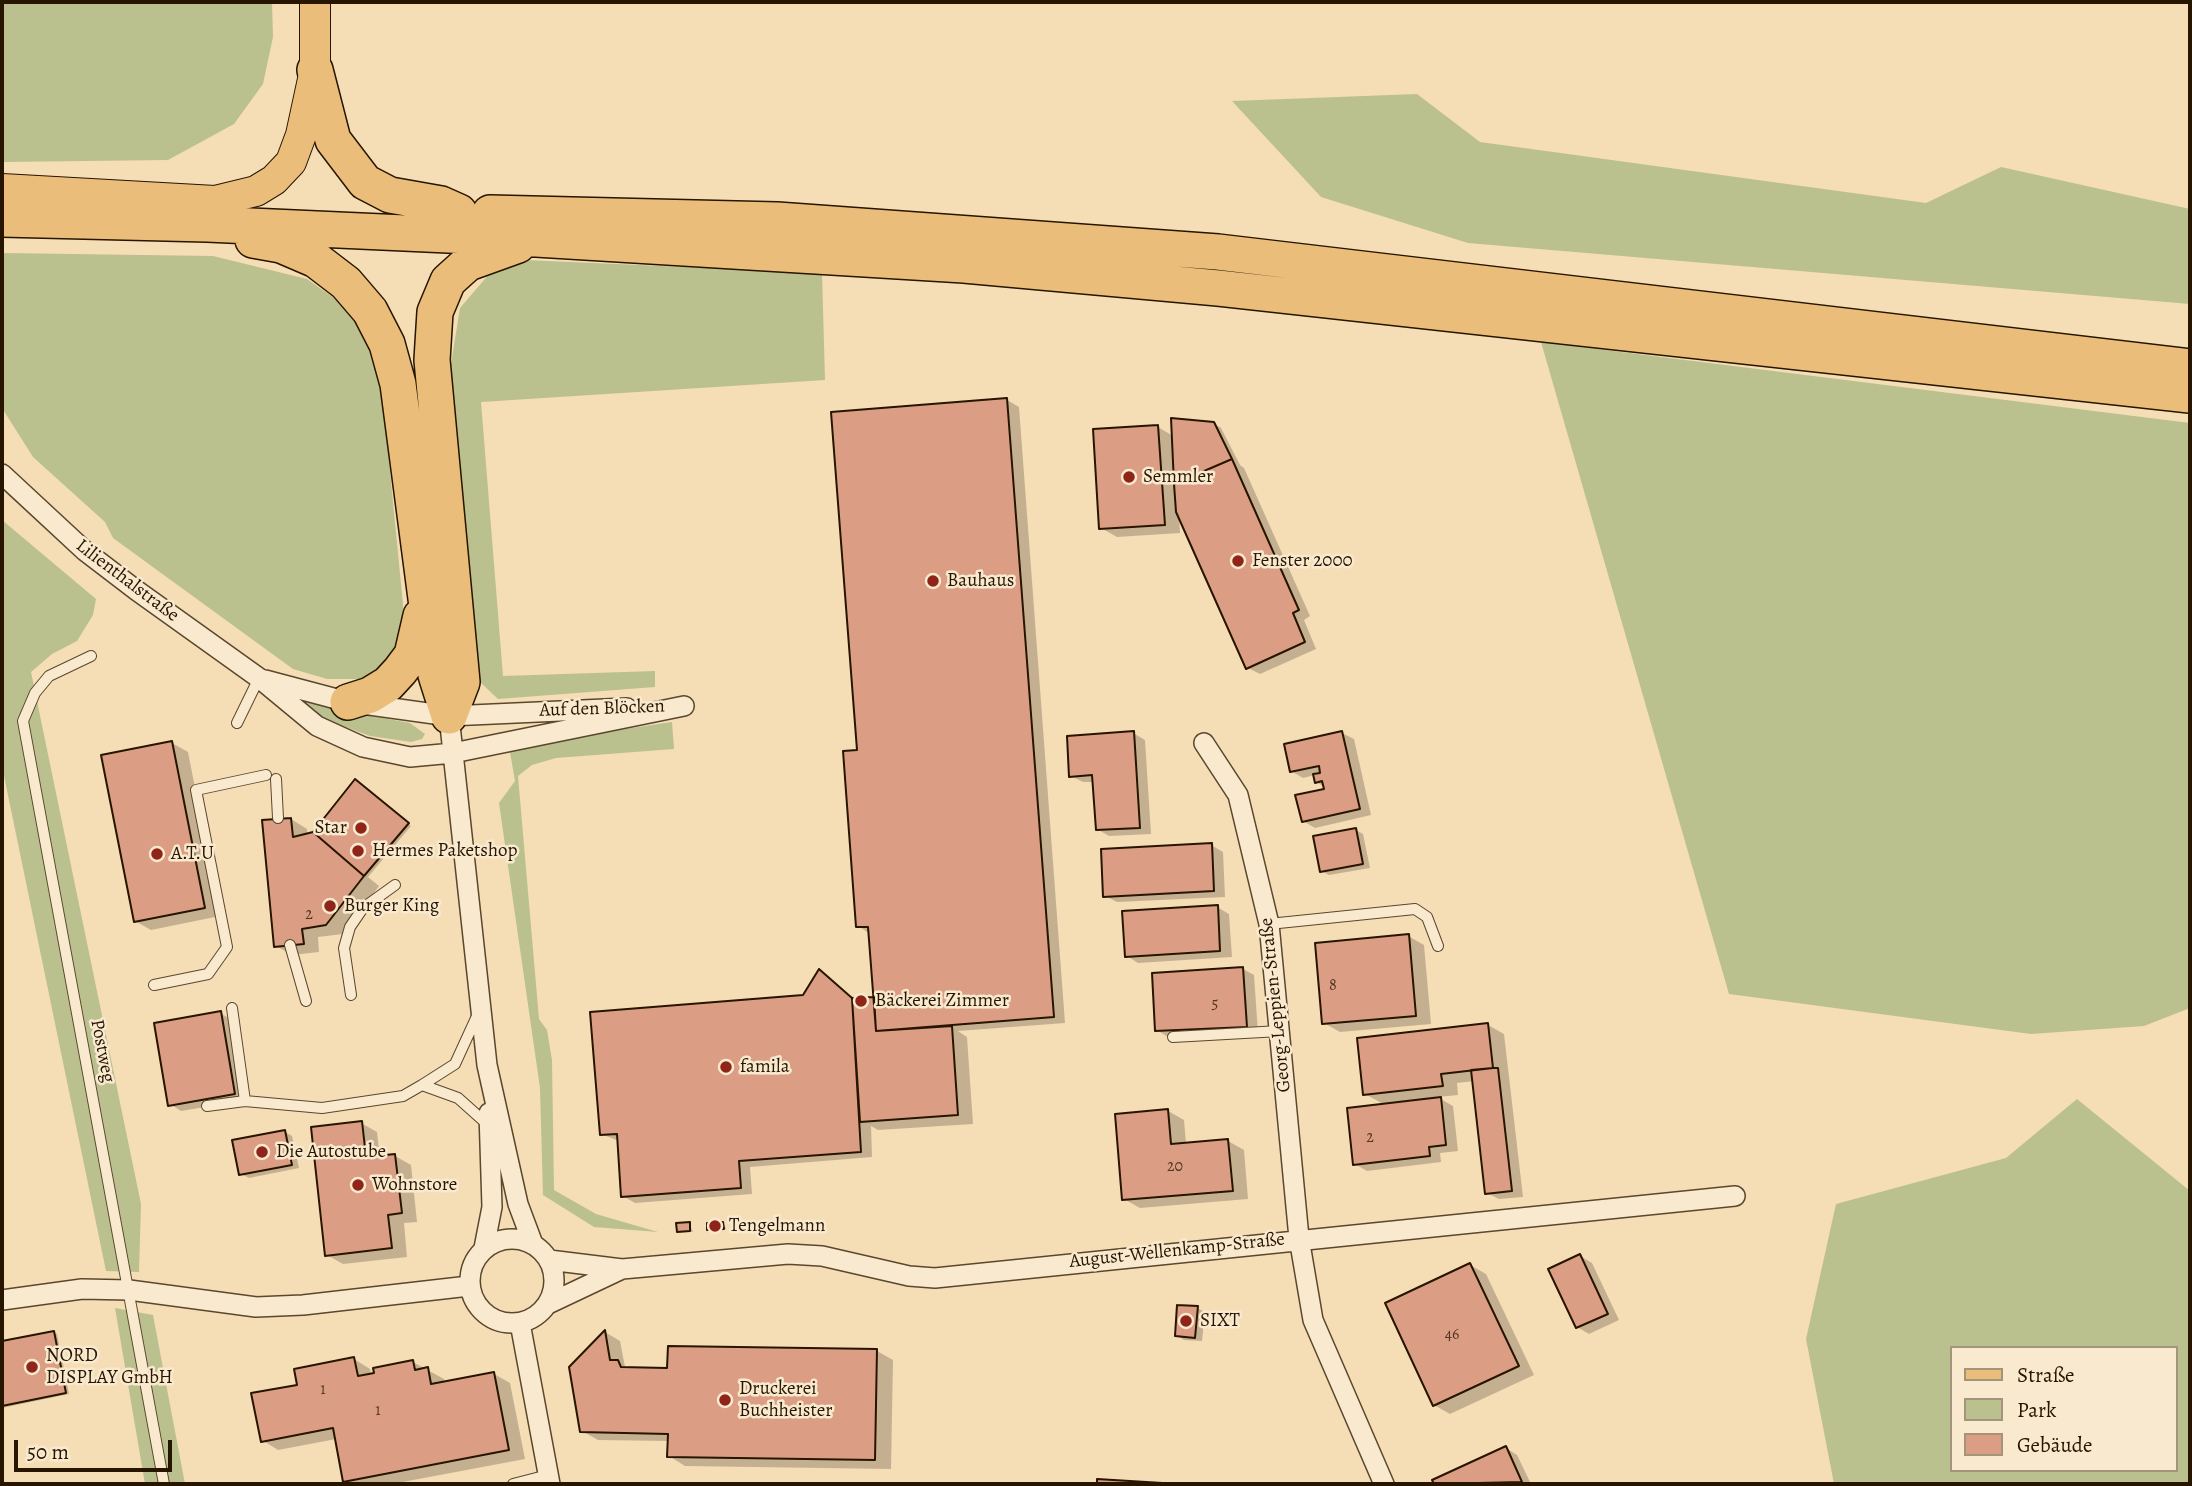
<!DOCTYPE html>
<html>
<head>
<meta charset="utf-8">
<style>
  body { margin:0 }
  #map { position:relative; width:2192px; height:1486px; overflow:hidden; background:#f5ddb5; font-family:Alegreya,serif }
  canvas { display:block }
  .frame { position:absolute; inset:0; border:4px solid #271500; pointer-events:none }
  .legend { position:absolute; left:1950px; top:1346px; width:228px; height:126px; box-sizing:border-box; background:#f8e9cf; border:2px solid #a4947c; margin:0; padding:9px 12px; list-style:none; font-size:21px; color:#271500 }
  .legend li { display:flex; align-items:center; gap:14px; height:35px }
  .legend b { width:35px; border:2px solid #a4947c }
  .scale { position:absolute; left:14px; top:1440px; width:158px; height:32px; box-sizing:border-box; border:4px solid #271500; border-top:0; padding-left:9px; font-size:21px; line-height:24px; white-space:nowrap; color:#271500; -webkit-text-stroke:5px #f8e9cf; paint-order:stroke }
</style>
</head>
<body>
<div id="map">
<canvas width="2192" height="1486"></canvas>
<div class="frame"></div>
<ul class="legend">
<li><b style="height:9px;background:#eabe7a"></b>Straße</li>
<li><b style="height:19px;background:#bbc18e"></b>Park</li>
<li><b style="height:19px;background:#db9d84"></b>Gebäude</li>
</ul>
<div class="scale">50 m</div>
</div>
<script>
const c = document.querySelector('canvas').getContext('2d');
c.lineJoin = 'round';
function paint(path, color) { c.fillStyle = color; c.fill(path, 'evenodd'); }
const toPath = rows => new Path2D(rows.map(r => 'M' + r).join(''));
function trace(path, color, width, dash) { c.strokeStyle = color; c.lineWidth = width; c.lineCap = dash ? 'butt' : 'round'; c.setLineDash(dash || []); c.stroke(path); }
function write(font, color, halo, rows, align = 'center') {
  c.font = font + ' Alegreya,serif'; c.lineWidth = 5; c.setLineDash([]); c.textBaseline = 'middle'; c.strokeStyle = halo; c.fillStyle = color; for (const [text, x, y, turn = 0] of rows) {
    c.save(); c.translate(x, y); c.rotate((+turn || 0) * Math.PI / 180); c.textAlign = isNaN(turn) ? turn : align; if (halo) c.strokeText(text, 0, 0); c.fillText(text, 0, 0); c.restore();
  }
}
paint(toPath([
  [2,2,272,2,273,37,263,84,234,124,168,160,2,162],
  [1417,94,1480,142,1926,203,2001,167,2190,209,2190,304,1468,243,1321,197,1232,101],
  [2,253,213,256,307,279,334,298,357,322,372,353,382,389,405,625,395,655,364,679,327,679,293,669,113,538,105,522,33,457,2,408],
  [502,259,822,273,825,380,481,402,503,676,655,671,655,687,498,699,480,682,467,648,450,370,460,308],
  [1541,342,2190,423,2190,1008,2144,1026,2031,1034,1729,994],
  [2,520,96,599,93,615,77,641,52,654,31,672,141,1204,139,1272,106,1271,2,766],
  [284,692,345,711,410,723,425,734,422,739,411,742,370,736,324,719],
  [672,722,674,749,556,758,532,765,518,776,539,1019,547,1030,552,1060,554,1190,596,1214,658,1232,594,1227,543,1195,540,1088,499,803,515,781,509,746],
  [2077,1099,2190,1191,2190,1484,1834,1484,1806,1339,1836,1204,2006,1158],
  [1952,1348,2176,1348,2176,1470,1952,1470],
  [115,1308,153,1315,185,1484,145,1484]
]), '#bbc18e');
paint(toPath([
  [1007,400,1019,407,1065,1023,958,1031,967,1037,973,1124,878,1130,871,1126,872,1157,750,1167,752,1194,635,1203,623,1196,619,1141,601,1134,804,997,819,971,856,1000,876,998,869,933,858,926,859,751],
  [1213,423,1221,428,1240,465,1244,468,1310,616,1304,620,1316,649,1260,674,1248,668,1179,516,1180,533,1117,537,1101,528,1158,427,1173,436],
  [1133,733,1145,740,1151,834,1109,836,1097,829,1094,782,1083,782,1071,776],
  [1342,733,1354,739,1371,815,1315,828,1303,821,1325,787,1316,782,1315,775,1303,778,1291,771],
  [172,743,188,752,220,916,151,930,135,921],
  [358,783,411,826,368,877,379,886,343,934,318,937,319,952,292,955,276,946,291,819,307,829,307,835,314,834],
  [1356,830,1363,834,1370,868,1329,875,1321,871],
  [1211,845,1223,852,1225,897,1117,902,1105,896],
  [1217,907,1229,914,1232,957,1138,963,1127,956],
  [1408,936,1424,945,1431,1024,1340,1032,1324,1023],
  [1243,969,1254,975,1258,1033,1168,1037,1157,1030],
  [220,1013,232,1020,246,1100,181,1111,170,1104],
  [1488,1025,1504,1034,1523,1197,1499,1199,1487,1193,1474,1081,1457,1083,1458,1095,1437,1097,1453,1106,1458,1151,1440,1153,1441,1162,1367,1171,1355,1164,1385,1105,1365,1094],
  [1168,1111,1184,1120,1186,1144,1228,1141,1244,1150,1248,1199,1140,1208,1124,1199],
  [361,1123,377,1132,380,1158,395,1156,411,1165,417,1222,404,1223,407,1257,343,1264,327,1255],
  [285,1132,292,1136,299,1168,249,1178,241,1174],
  [689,1223,693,1232,679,1230],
  [723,1223,726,1229,709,1229],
  [1580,1256,1592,1263,1619,1320,1589,1334,1577,1327],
  [1470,1265,1486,1274,1534,1375,1450,1414,1434,1405],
  [1197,1308,1205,1312,1202,1341,1184,1340,1176,1335],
  [54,1332,57,1334,69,1394,2,1408,2,1343],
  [605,1332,620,1341,625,1367,630,1369,669,1370,877,1351,893,1360,891,1469,685,1466,669,1456,669,1441,598,1440,582,1431],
  [354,1359,370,1369,371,1375,413,1362,444,1379,445,1383,494,1374,510,1383,525,1459,392,1484,350,1484,345,1481,336,1439,278,1450,262,1440,299,1386],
  [1506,1448,1517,1455,1531,1484,1436,1484,1434,1481]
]), '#0003');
const building = toPath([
  [1007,398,1054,1017,876,1031,868,927,856,927,843,751,857,750,831,412,1007,398],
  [1171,418,1214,422,1232,459,1174,484,1171,418],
  [1158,425,1165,525,1099,529,1093,429,1158,425],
  [1232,459,1299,610,1293,613,1305,642,1246,669,1176,512,1174,484,1232,459],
  [1134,731,1140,828,1096,830,1092,775,1069,777,1067,736,1134,731],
  [1342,731,1360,809,1302,822,1295,795,1324,789,1322,781,1315,783,1313,774,1320,773,1319,766,1290,772,1284,744,1342,731],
  [172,741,205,908,134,922,101,755,172,741],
  [355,779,409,823,364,876,313,832,355,779],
  [291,818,293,837,313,832,364,876,326,925,302,929,304,944,274,947,262,820,291,818],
  [1356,828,1363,864,1320,872,1313,836,1356,828],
  [1212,843,1214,891,1103,897,1101,849,1212,843],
  [1218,905,1220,951,1125,957,1122,911,1218,905],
  [1409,934,1416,1016,1322,1024,1315,943,1409,934],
  [1243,967,1247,1027,1155,1031,1152,973,1243,967],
  [819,969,852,998,861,1152,739,1161,741,1188,621,1197,617,1134,600,1135,590,1012,803,995,819,969],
  [874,997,876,1031,952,1026,958,1115,860,1122,852,998,874,997],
  [221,1011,235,1094,168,1106,154,1023,221,1011],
  [1488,1023,1493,1068,1441,1074,1443,1086,1363,1095,1357,1038,1488,1023],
  [1493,1068,1498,1068,1512,1191,1485,1194,1471,1070,1493,1068],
  [1441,1097,1446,1145,1429,1147,1430,1156,1353,1165,1347,1108,1441,1097],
  [1168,1109,1171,1144,1228,1139,1233,1191,1122,1200,1115,1114,1168,1109],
  [362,1121,366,1157,395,1154,402,1213,388,1215,392,1248,325,1256,311,1127,362,1121],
  [285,1130,292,1165,239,1175,232,1140,285,1130],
  [690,1222,690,1231,677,1232,676,1223,690,1222],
  [723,1222,724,1229,707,1230,707,1223,723,1222],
  [1580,1254,1608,1314,1576,1328,1548,1269,1580,1254],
  [1470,1263,1519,1366,1433,1406,1385,1303,1470,1263],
  [1177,1305,1198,1306,1195,1338,1175,1336,1177,1305],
  [605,1330,610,1360,618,1360,621,1367,667,1368,668,1346,877,1349,875,1460,667,1457,668,1434,580,1432,569,1367,605,1330],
  [54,1331,66,1393,2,1406,2,1341,54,1331],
  [354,1357,358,1376,374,1373,373,1368,413,1360,415,1370,428,1367,431,1384,494,1372,509,1450,343,1482,333,1428,261,1442,251,1393,297,1385,294,1369,354,1357],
  [1506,1446,1522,1482,1434,1484,1432,1480,1506,1446],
  [1097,1479,1179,1484,1097,1484,1097,1479]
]);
paint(building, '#db9d84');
trace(building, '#271500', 2);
const lane = toPath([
  [91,656,49,676,35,693,23,721,164,1484],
  [237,723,259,678],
  [276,779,278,818],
  [1269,924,1415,909,1427,917,1438,946],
  [290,945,306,1001],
  [154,985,208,974,227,947,196,790,266,775],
  [351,995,344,948,350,927,363,908,395,885],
  [232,1008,245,1101,322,1108,403,1096,422,1085,455,1064,477,1016],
  [1173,1037,1280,1031],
  [422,1085,458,1098,486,1123],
  [207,1106,245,1101],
  [513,1484,548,1475]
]);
const street = toPath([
  [2,474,85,551,136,590,259,678,317,726,363,747,410,757,453,753,684,706],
  [265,680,348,702,449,716,627,708],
  [449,716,487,1065,518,1204,533,1244],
  [1204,743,1238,795,1269,924,1299,1238,1313,1320,1384,1484],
  '470 1281a42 42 0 1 1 84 0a42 42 0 1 1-84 0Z',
  [484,1248,492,1207,489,1113],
  [622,1269,788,1254,822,1256,909,1276,935,1278,1735,1196],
  [2,1300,82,1289,129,1290,256,1307,303,1305,469,1286],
  [548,1304,622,1269,549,1260],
  [520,1323,550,1484]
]);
const primary = toPath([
  [2,189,215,201,256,191,274,180,291,162,301,135,315,70,315,2]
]);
const highway = toPath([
  [315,70,333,140,365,182,390,195,441,204,459,212],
  [490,213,777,220,1218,252,2190,367],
  [2,219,207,224,536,239,964,265,1218,288,2190,395],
  [253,240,281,245,316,260,346,283,370,311,387,344,398,384,436,675,449,716],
  [348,702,370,695,388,684,400,671,412,655,421,616],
  [449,716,462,682,432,360,435,312,448,281,468,263,518,245]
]);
trace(lane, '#5a472d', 12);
trace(street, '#5a472d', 22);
trace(primary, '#271500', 32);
trace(highway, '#271500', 38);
trace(lane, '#f8e9cf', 10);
trace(street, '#f8e9cf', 19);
trace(primary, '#eabe7a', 30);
trace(highway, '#eabe7a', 35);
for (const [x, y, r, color] of [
  [1129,477,7,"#8f2418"],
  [1238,561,7,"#8f2418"],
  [933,581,7,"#8f2418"],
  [361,828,7,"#8f2418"],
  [358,851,7,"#8f2418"],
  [157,854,7,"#8f2418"],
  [330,906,7,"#8f2418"],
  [861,1001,7,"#8f2418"],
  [726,1067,7,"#8f2418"],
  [262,1152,7,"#8f2418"],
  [358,1185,7,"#8f2418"],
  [715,1226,7,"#8f2418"],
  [1186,1321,7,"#8f2418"],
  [32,1367,7,"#8f2418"],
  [725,1400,7,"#8f2418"]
]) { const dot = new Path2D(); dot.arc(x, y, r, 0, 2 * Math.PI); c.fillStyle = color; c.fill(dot); trace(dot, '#f8e9cf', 2.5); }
write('16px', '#543721', null, [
  ["2",309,915],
  ["8",1333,986],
  ["5",1215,1004],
  ["2",1370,1138],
  ["20",1175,1167],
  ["46",1452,1335],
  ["1",323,1390],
  ["1",378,1411]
]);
write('19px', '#271500', '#f8e9cf', [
  ["Semmler",1143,477],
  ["Fenster 2000",1252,561],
  ["Bauhaus",947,581],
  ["Star",347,828,"right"],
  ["Hermes Paketshop",372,851],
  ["A.T.U",171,854],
  ["Burger King",344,906],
  ["Bäckerei Zimmer",875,1001],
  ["famila",740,1067],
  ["Die Autostube",276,1152],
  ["Wohnstore",372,1185],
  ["Tengelmann",729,1226],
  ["SIXT",1200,1321],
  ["NORD",46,1356],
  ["DISPLAY GmbH",46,1378],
  ["Druckerei",739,1389],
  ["Buchheister",739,1411]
], 'left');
write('19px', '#271500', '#f8e9cf', [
  ["Lilienthalstraße",127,581,37],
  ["Auf den Blöcken",602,709,-2],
  ["Georg-Leppien-Straße",1276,1005,-96],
  ["Postweg",102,1051,79],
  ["August-Wellenkamp-Straße",1177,1251,-6]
]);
</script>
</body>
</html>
